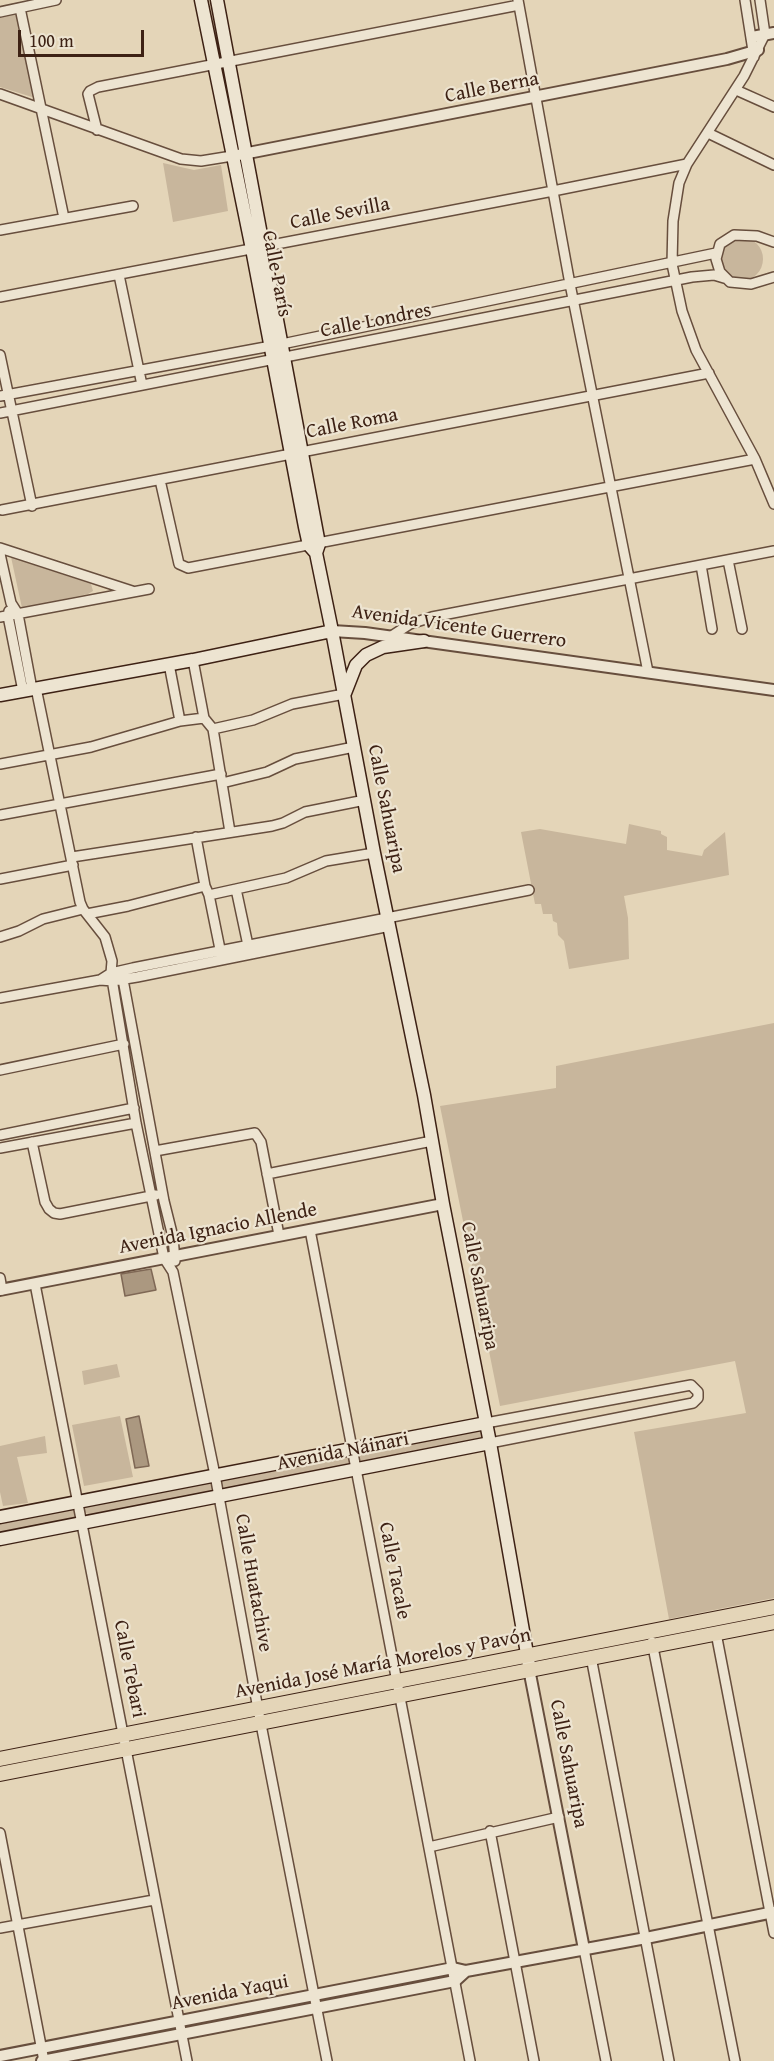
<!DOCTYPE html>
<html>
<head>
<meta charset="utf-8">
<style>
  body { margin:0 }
  #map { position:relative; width:774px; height:2061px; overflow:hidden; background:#e4d5b8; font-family:"Gentium Book Plus",serif }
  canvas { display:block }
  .scale { position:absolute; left:18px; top:30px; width:126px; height:27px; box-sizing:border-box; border:3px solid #3d2114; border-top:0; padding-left:8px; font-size:18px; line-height:21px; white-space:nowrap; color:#3d2114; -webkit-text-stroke:4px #ede4d1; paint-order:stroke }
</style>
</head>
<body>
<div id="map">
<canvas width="774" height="2061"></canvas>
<div class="scale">100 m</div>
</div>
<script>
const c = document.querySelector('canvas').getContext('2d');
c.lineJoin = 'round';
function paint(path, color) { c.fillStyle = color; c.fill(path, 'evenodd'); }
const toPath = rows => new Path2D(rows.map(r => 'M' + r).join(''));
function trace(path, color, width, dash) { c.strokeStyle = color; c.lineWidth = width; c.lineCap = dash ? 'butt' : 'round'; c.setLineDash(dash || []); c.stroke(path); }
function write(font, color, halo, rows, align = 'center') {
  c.font = font + ' "Gentium Book Plus",serif'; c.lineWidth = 4.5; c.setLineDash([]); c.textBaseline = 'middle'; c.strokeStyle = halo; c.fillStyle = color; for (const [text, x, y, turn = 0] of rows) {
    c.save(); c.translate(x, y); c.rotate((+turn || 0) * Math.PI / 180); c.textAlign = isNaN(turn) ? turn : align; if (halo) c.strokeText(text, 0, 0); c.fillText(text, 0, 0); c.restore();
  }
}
paint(toPath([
  [17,12,34,96,32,97,0,87,0,14],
  [163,163,194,170,221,165,228,211,173,222],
  '719 259a22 22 0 1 1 44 0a22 22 0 1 1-44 0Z',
  [11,557,91,584,93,591,88,594,22,608],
  [629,824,661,831,661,834,667,837,667,850,702,856,704,850,725,832,729,875,624,896,628,918,629,959,569,969,564,941,558,935,557,923,553,921,552,914,543,914,541,904,535,904,521,832,540,829,626,844],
  [774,1023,774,1598,669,1619,634,1432,746,1413,735,1361,500,1406,440,1106,556,1088,556,1066],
  [117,1364,120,1377,84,1385,82,1371],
  [120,1416,133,1477,84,1486,72,1425],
  [482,1428,486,1435,482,1440,366,1463,359,1460,358,1457,358,1453],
  [45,1436,47,1453,17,1457,28,1503,3,1506,0,1492,0,1446],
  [346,1454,349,1456,350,1461,346,1466,230,1489,222,1486,221,1483,221,1479],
  [209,1480,212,1482,213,1487,209,1493,93,1516,86,1513,84,1510,85,1506],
  [72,1508,75,1510,76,1514,72,1520,0,1535,0,1520]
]), '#c8b69c');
const water = toPath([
  [151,1269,156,1290,125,1296,121,1274,151,1269],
  [139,1416,149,1466,135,1468,126,1419,139,1416]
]);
paint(water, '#ab9880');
trace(water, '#7f6855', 1.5);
const minor = toPath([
  [518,0,570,284,648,672],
  [745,0,754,57],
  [760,0,765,34,744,76,687,164,679,183,673,221,672,264,682,311,696,350,755,459,774,504],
  [20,8,64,218],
  [0,12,56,0],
  [736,90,774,107],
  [0,94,181,159,201,161,232,156],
  [97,130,88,94,90,91,98,87,519,5],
  [708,133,774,165],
  [0,230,133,206],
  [774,242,757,236,734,235,720,244,716,259,720,272,730,282,751,284,774,277],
  [119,275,142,385],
  [0,297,553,191,687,164],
  [0,355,32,506],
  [0,396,282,344,716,253],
  [0,413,692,277,714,275,724,278],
  [160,480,179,564,188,568,755,459],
  [2,510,709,373],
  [0,548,132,591],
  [0,554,11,603,18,614,32,689],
  [728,560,742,629],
  [701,565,712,629],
  [9,611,8,616,23,691],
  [0,617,149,589],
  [390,637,410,624,432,617,774,551],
  [193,660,204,718,213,729,230,832],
  [169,664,180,721],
  [36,688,80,902,83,909,105,937,112,961,111,973,136,1123,164,1258,173,1272,215,1475,258,1709,327,2061],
  [213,729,253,720,292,704,344,694],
  [0,764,91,747,180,721,204,718],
  [222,783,267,772,295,759,354,747],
  [0,815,221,774],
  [196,837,205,886,209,895,221,954],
  [72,857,272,826,283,823,305,812,365,800],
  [0,879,73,865],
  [236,889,249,950],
  [209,895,286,878,326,861,374,853],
  [87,914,128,906,205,886],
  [0,937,19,931,43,919,83,909],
  [122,974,164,1201,173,1237,175,1261],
  [100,980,111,973,133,968,529,890],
  [0,998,100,980,113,981,137,977,390,926],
  [0,1070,124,1044],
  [0,1135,134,1108],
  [32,1142,45,1202,49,1209,54,1213,60,1214,156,1195],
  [0,1148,136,1123],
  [155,1151,255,1133,261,1142,279,1235],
  [267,1174,432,1141],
  [310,1230,470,2061],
  [0,1278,2,1290],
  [35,1284,187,2061],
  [486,1423,691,1385,698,1392,698,1398,693,1403,490,1443],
  [716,1633,774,1933],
  [652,1642,735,2061],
  [591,1657,669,2061],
  [490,1831,534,2061],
  [0,1833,44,2061],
  [429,1847,559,1817],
  [0,1928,154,1900],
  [584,1949,606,2061]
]);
const tertiary = toPath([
  [752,37,774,33],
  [238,155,727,59,758,50],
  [332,631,365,633,774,690],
  [0,1290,443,1204],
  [529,1669,584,1949],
  [0,2056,453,1968,466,1971,646,1938,774,1912],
  [42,2061,455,1981,466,1971]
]);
const secondary = toPath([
  [201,0,252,249,305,527,309,545,316,553,332,631,374,853,424,1095,443,1204,490,1443,529,1665],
  [217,0,319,544,316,553],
  [345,693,356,665,366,655,383,647,424,641],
  [0,695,193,660,332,631],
  [0,1517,486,1423],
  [0,1539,490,1443]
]);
const primary = toPath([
  [0,1759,774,1607],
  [0,1774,774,1622]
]);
trace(minor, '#674e3d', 12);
trace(tertiary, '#674e3d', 14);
trace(secondary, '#3d2114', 15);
trace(primary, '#3d2114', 16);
trace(minor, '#ede4d1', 9);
trace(tertiary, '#ede4d1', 10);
trace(secondary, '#ede4d1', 12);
trace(primary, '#e4d5b8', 14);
write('20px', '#3d2114', '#ede4d1', [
  ["Calle Berna",492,88,-11],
  ["Calle Sevilla",340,214,-11],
  ["Calle París",276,274,79],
  ["Calle Londres",376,321,-11],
  ["Calle Roma",352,424,-11],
  ["Avenida Vicente Guerrero",459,627,8],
  ["Calle Sahuaripa",386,809,79],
  ["Avenida Ignacio Allende",218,1229,-11],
  ["Calle Sahuaripa",479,1286,79],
  ["Avenida Náinari",343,1452,-11],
  ["Calle Tacale",394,1571,79],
  ["Calle Huatachive",253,1583,80],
  ["Avenida José María Morelos y Pavón",383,1664,-11],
  ["Calle Tebari",129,1669,79],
  ["Calle Sahuaripa",568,1764,79],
  ["Avenida Yaqui",230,1993,-11]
]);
</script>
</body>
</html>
